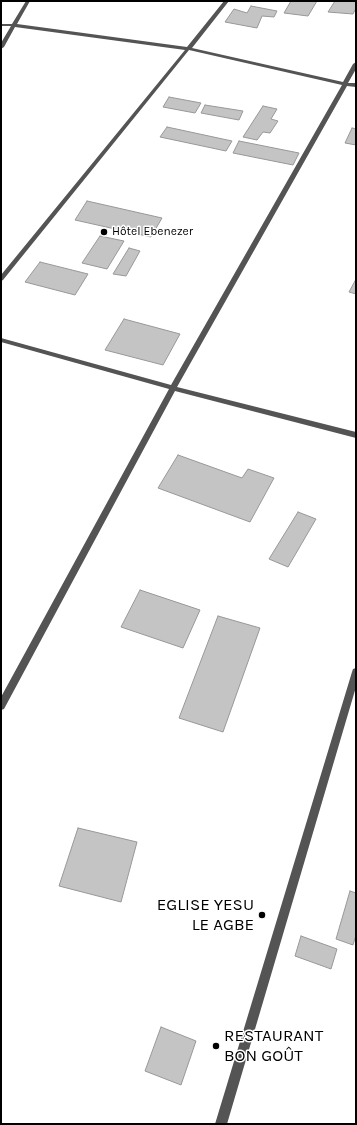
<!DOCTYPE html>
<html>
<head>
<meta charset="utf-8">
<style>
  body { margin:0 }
  #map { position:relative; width:357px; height:1125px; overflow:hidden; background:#fff; font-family:Karla,sans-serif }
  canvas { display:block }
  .frame { position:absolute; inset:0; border:2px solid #000; pointer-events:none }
</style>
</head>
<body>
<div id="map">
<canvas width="357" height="1125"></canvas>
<div class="frame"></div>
</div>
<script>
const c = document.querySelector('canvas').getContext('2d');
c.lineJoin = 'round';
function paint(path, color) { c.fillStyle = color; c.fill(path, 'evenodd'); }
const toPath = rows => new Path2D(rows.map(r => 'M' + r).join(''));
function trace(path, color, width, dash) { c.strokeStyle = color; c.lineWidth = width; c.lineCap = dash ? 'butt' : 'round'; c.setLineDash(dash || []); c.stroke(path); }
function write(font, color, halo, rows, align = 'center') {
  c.font = font + ' Karla,sans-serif'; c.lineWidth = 3; c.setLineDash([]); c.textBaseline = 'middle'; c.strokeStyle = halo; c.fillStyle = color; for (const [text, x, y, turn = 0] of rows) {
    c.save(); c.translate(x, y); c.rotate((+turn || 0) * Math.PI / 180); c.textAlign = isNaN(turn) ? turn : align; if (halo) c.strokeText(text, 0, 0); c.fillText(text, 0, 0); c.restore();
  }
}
const building = toPath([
  [291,1,317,1,308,16,284,13,291,1],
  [335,1,356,1,356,8,353,14,328,12,335,1],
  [251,6,277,11,274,17,262,16,257,28,225,22,234,9,247,13,251,6],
  [169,97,201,103,195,113,163,107,169,97],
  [205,105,243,111,239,120,201,113,205,105],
  [263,106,277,109,271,119,278,121,270,133,263,132,257,140,243,137,263,106],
  [167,127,232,141,226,151,160,137,167,127],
  [352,128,356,129,356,145,345,143,352,128],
  [239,141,299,153,293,165,233,153,239,141],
  [87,201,162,218,151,237,75,220,87,201],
  [100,236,124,241,107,269,82,263,100,236],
  [129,248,140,251,126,276,113,274,129,248],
  [40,262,88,274,75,295,25,282,40,262],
  [355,281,356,281,356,294,349,292,355,281],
  [124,319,180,334,163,365,105,350,124,319],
  [178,455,242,478,248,469,274,478,250,522,158,488,178,455],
  [298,512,316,519,288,567,269,559,298,512],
  [140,590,200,610,183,648,121,627,140,590],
  [218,616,260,628,223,732,179,718,218,616],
  [78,828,137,842,121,902,59,886,78,828],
  [350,891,356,893,356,935,353,945,336,939,350,891],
  [301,936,337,949,331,969,295,956,301,936],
  [161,1027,196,1041,181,1085,145,1071,161,1027]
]);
paint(building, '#c4c4c4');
trace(building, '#989898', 1);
paint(toPath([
  [26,1,30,1,17,24,187,47,224,1,229,1,192,48,343,82,353,64,356,62,356,69,348,83,356,83,356,87,347,86,177,387,356,432,356,438,175,391,4,709,1,710,1,697,169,389,1,342,1,338,171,385,342,85,189,50,3,280,1,281,1,275,185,50,15,27,4,47,1,49,1,43,11,26,1,26,1,24,12,24,26,1],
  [356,668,356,687,227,1124,215,1124,352,672,353,669,356,668]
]), '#545454');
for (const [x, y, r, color] of [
  [104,232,4,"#000"],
  [262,915,4,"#000"],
  [216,1046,4,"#000"]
]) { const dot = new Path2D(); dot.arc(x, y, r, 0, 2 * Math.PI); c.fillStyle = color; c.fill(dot); trace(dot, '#fff', 1.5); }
write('12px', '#000', '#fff', [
  ["Hôtel Ebenezer",112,232]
], 'left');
write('17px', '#000', '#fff', [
  ["EGLISE YESU",254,905],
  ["LE AGBE",254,925],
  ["RESTAURANT",224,1036,"left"],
  ["BON GOÛT",224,1056,"left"]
], 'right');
</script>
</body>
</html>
